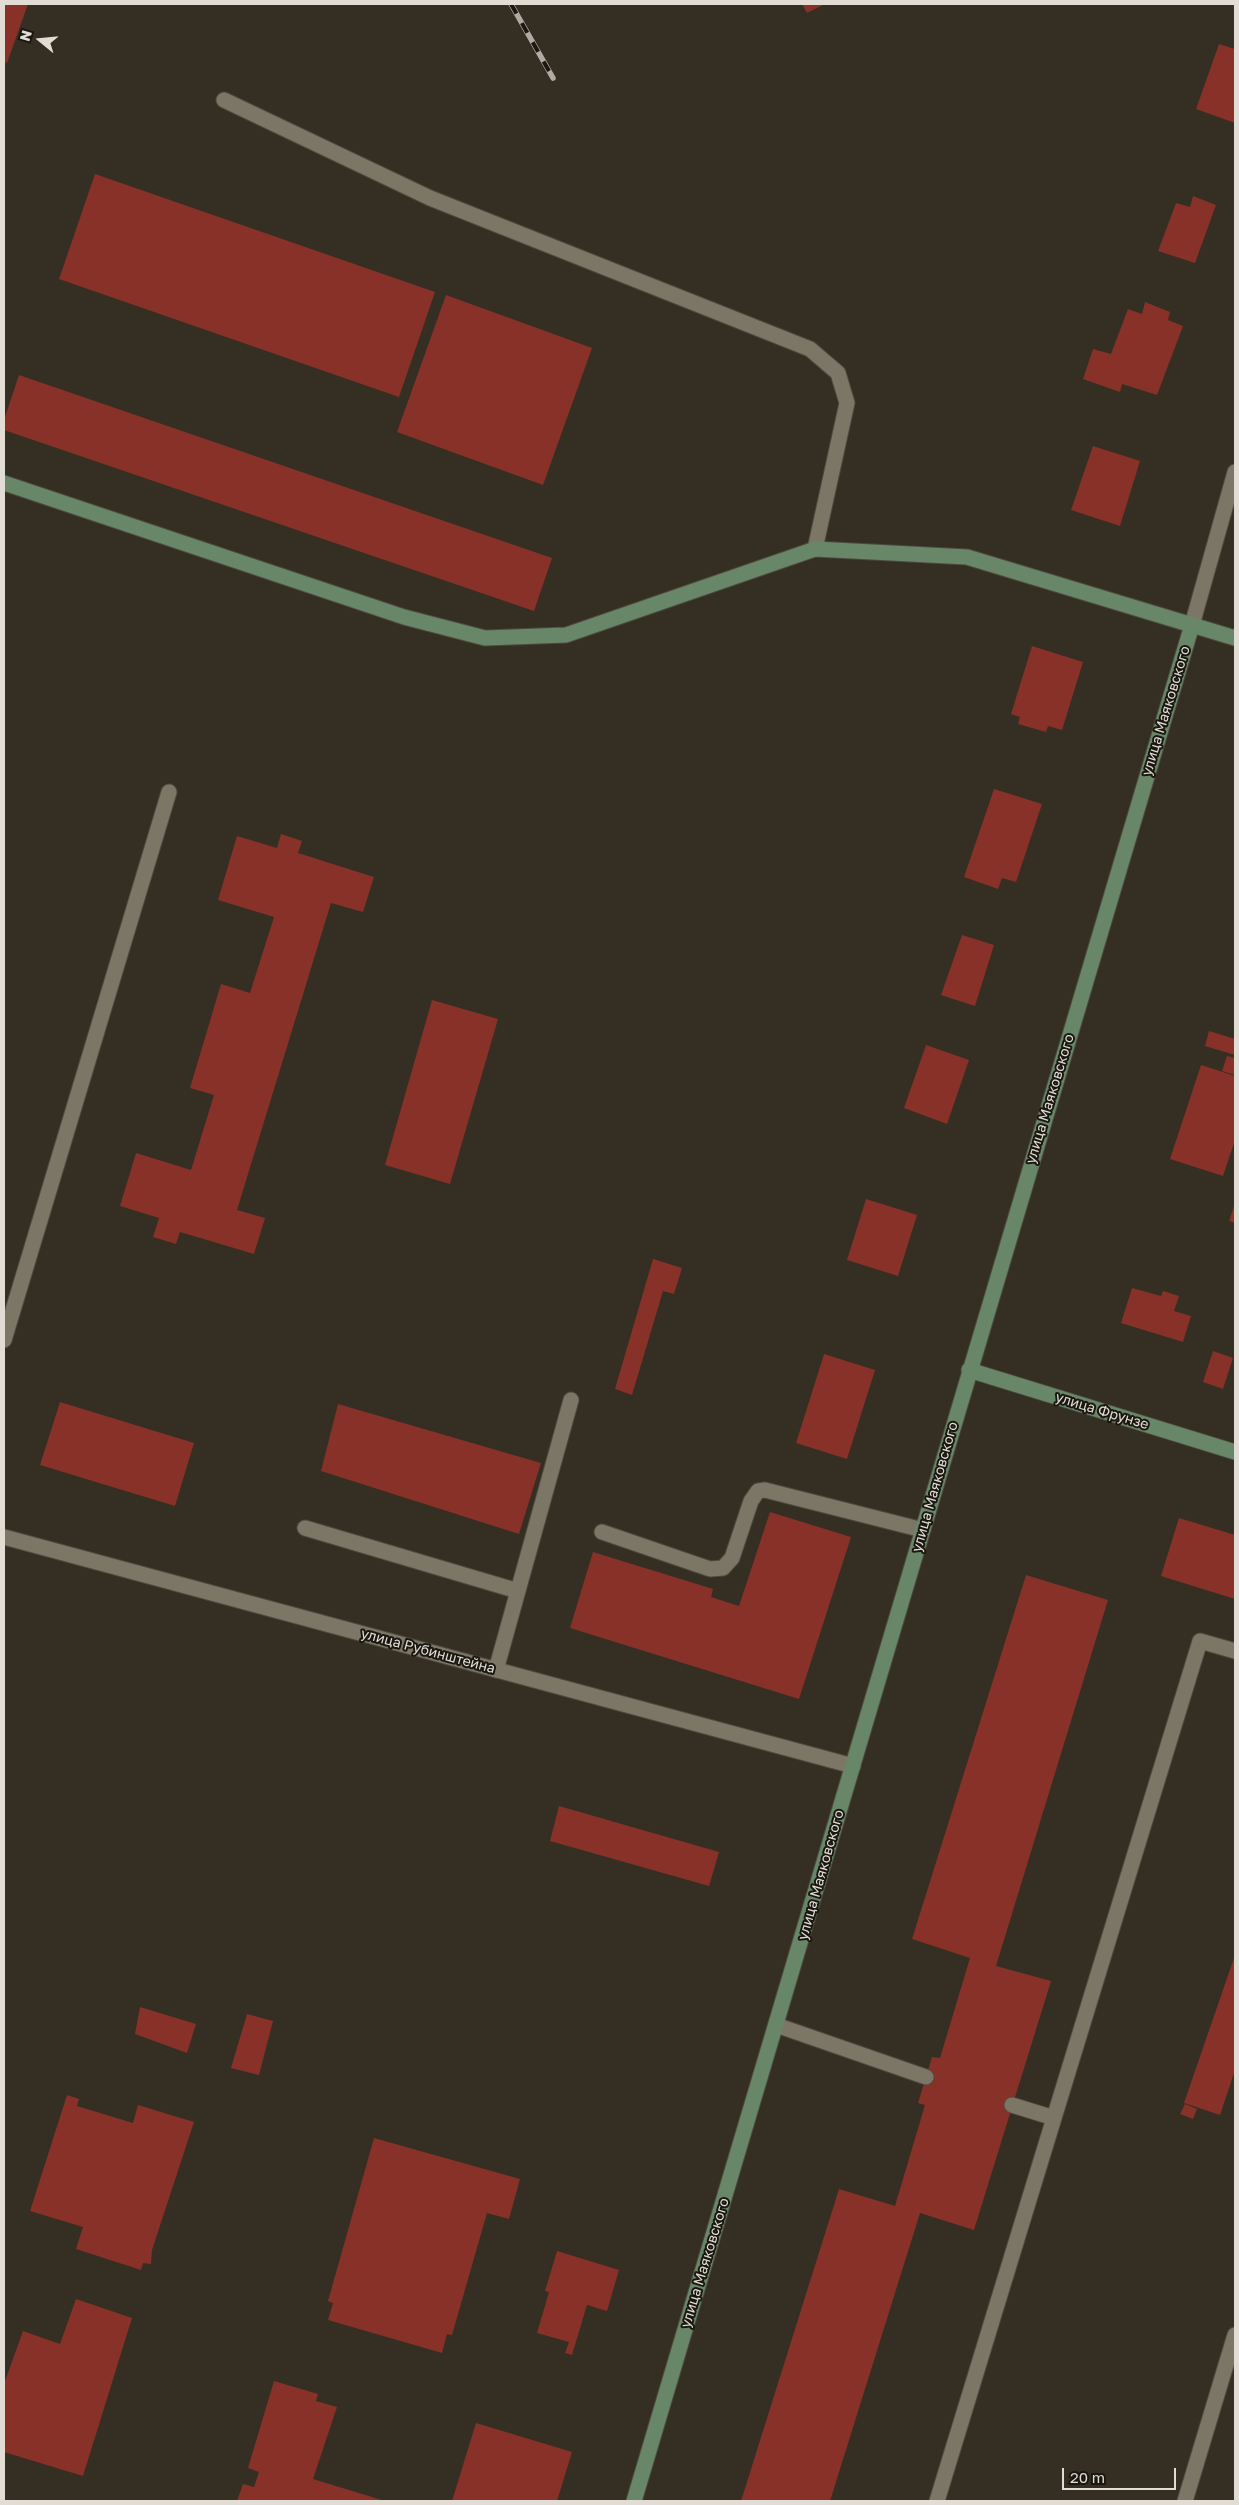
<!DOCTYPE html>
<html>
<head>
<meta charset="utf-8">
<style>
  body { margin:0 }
  #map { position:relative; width:1239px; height:2505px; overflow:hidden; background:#342f22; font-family:"Golos Text",sans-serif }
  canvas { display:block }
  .frame { position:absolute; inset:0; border:5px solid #e1ddd5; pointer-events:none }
  .north { position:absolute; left:15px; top:15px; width:50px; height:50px; -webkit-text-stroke:4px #1a1711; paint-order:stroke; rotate:287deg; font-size:14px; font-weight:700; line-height:20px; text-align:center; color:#e1ddd5 }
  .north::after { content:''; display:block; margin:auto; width:18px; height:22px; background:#e1ddd5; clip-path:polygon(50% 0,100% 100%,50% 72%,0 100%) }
  .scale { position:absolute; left:1062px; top:2468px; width:114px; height:22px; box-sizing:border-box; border:2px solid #e1ddd5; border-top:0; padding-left:6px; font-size:15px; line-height:18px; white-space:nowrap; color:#e1ddd5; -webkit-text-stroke:4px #1a1711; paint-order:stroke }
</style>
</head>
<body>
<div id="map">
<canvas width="1239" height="2505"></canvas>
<div class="frame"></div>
<div class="north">N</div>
<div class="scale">20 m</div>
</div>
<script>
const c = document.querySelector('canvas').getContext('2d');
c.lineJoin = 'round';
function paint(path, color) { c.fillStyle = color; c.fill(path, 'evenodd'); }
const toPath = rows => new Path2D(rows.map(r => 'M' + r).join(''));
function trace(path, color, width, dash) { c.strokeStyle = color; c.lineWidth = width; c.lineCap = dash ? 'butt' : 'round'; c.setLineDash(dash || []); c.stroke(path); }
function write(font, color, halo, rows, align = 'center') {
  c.font = font + ' "Golos Text",sans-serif'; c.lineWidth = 4; c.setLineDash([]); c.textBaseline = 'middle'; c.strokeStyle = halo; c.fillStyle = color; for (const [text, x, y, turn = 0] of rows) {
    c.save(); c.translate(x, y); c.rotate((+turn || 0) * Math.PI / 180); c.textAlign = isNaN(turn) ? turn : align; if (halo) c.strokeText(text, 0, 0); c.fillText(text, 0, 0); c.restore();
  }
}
paint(toPath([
  [4,4,28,4,7,63,4,62],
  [802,4,825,4,807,13],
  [1219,44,1235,49,1235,123,1196,109],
  [95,174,435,292,399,397,59,279],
  [1193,196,1216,205,1195,263,1158,251,1176,203,1190,207],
  [446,295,592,348,543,485,397,432],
  [1145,302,1170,312,1168,320,1183,326,1157,395,1122,384,1120,392,1083,379,1093,349,1111,354,1128,309,1142,314],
  [19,375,552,558,534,611,4,430,4,420],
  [1093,446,1140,461,1120,526,1071,510],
  [1032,646,1083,662,1062,730,1048,726,1046,732,1018,724,1020,717,1011,714],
  [994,789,1042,804,1016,882,1002,878,998,889,964,877],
  [281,834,302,841,298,853,374,877,363,912,331,903,237,1210,265,1218,254,1254,180,1232,176,1244,153,1237,159,1218,120,1206,136,1153,191,1170,214,1095,190,1088,221,984,250,993,274,917,218,900,237,836,277,848],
  [962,935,994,945,975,1006,941,995],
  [432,1000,498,1019,450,1184,385,1165],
  [1209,1031,1235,1039,1235,1055,1205,1046],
  [926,1045,969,1060,947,1124,904,1108],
  [1227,1056,1235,1058,1235,1075,1222,1071],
  [1201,1065,1235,1076,1235,1140,1223,1176,1170,1159],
  [866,1199,917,1215,898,1276,847,1260],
  [1235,1203,1235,1223,1229,1221],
  [653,1259,682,1268,674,1294,663,1291,632,1395,615,1389],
  [1132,1288,1161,1296,1163,1291,1179,1296,1174,1311,1191,1316,1183,1342,1121,1323],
  [1213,1351,1233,1358,1223,1389,1203,1382],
  [824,1354,875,1370,847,1459,796,1443],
  [60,1402,194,1443,175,1506,40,1465],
  [338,1404,541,1463,519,1534,321,1471],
  [770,1512,851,1537,799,1699,570,1628,593,1552,713,1589,711,1597,739,1606],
  [1179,1518,1235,1535,1235,1599,1161,1576],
  [1026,1575,1108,1600,996,1966,1051,1981,974,2230,920,2213,830,2501,741,2501,839,2189,895,2206,925,2105,918,2103,932,2057,940,2058,970,1958,912,1939],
  [559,1806,719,1852,709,1886,550,1841],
  [1235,1955,1235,2070,1220,2115,1184,2103],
  [140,2007,196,2024,187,2053,135,2034],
  [247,2014,273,2021,259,2075,231,2068],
  [67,2095,79,2099,77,2106,133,2123,138,2105,194,2122,152,2250,151,2264,143,2263,141,2270,76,2249,83,2227,30,2211],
  [1185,2104,1197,2109,1193,2119,1180,2114],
  [374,2138,520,2179,509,2219,487,2213,452,2335,447,2334,442,2353,328,2320,333,2303,328,2301],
  [557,2251,619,2270,607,2311,587,2305,572,2355,565,2353,569,2342,537,2333,549,2292,545,2291],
  [76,2299,132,2318,83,2476,4,2452,4,2384,23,2331,60,2344],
  [274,2381,318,2394,316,2401,337,2407,313,2479,385,2501,237,2501,243,2484,254,2487,259,2472,248,2468],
  [476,2423,572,2452,557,2501,452,2501]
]), '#883128');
const lane = toPath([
  [224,100,430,198,810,349,838,373,847,403,815,549],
  [4,1340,169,792],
  [305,1528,518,1591],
  [602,1532,710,1569,723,1568,732,1558,751,1501,758,1491,765,1490,923,1530],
  [496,1670,571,1400],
  [776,2025,926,2077],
  [1054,2118,1200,1641,1235,1651],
  [937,2501,1054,2118,1012,2105],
  [1185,2501,1235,2335]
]);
const street = toPath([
  [1192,625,1235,472],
  [4,1537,853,1766]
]);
const secondary = toPath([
  [4,483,404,617,485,638,566,635,815,549,967,557,1235,638],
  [969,1370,1235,1452],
  [634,2501,1192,625]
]);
trace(lane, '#4f4a40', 17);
trace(street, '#4f4a40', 17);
trace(secondary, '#4f4a40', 17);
trace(lane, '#7c7667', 15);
trace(street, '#7c7667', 15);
trace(secondary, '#688668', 15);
const rail = toPath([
  [511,4,553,78]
]);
trace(rail, '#b0aba2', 5.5);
trace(rail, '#1a1711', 4, [11]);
write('14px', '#e1ddd5', '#1a1711', [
  ["улица Маяковского",1166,711,-73],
  ["улица Маяковского",1050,1099,-73],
  ["улица Фрунзе",1102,1411,17],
  ["улица Маяковского",935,1487,-74],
  ["улица Рубинштейна",428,1651,15],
  ["улица Маяковского",821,1875,-74],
  ["улица Маяковского",705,2263,-73]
]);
</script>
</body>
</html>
